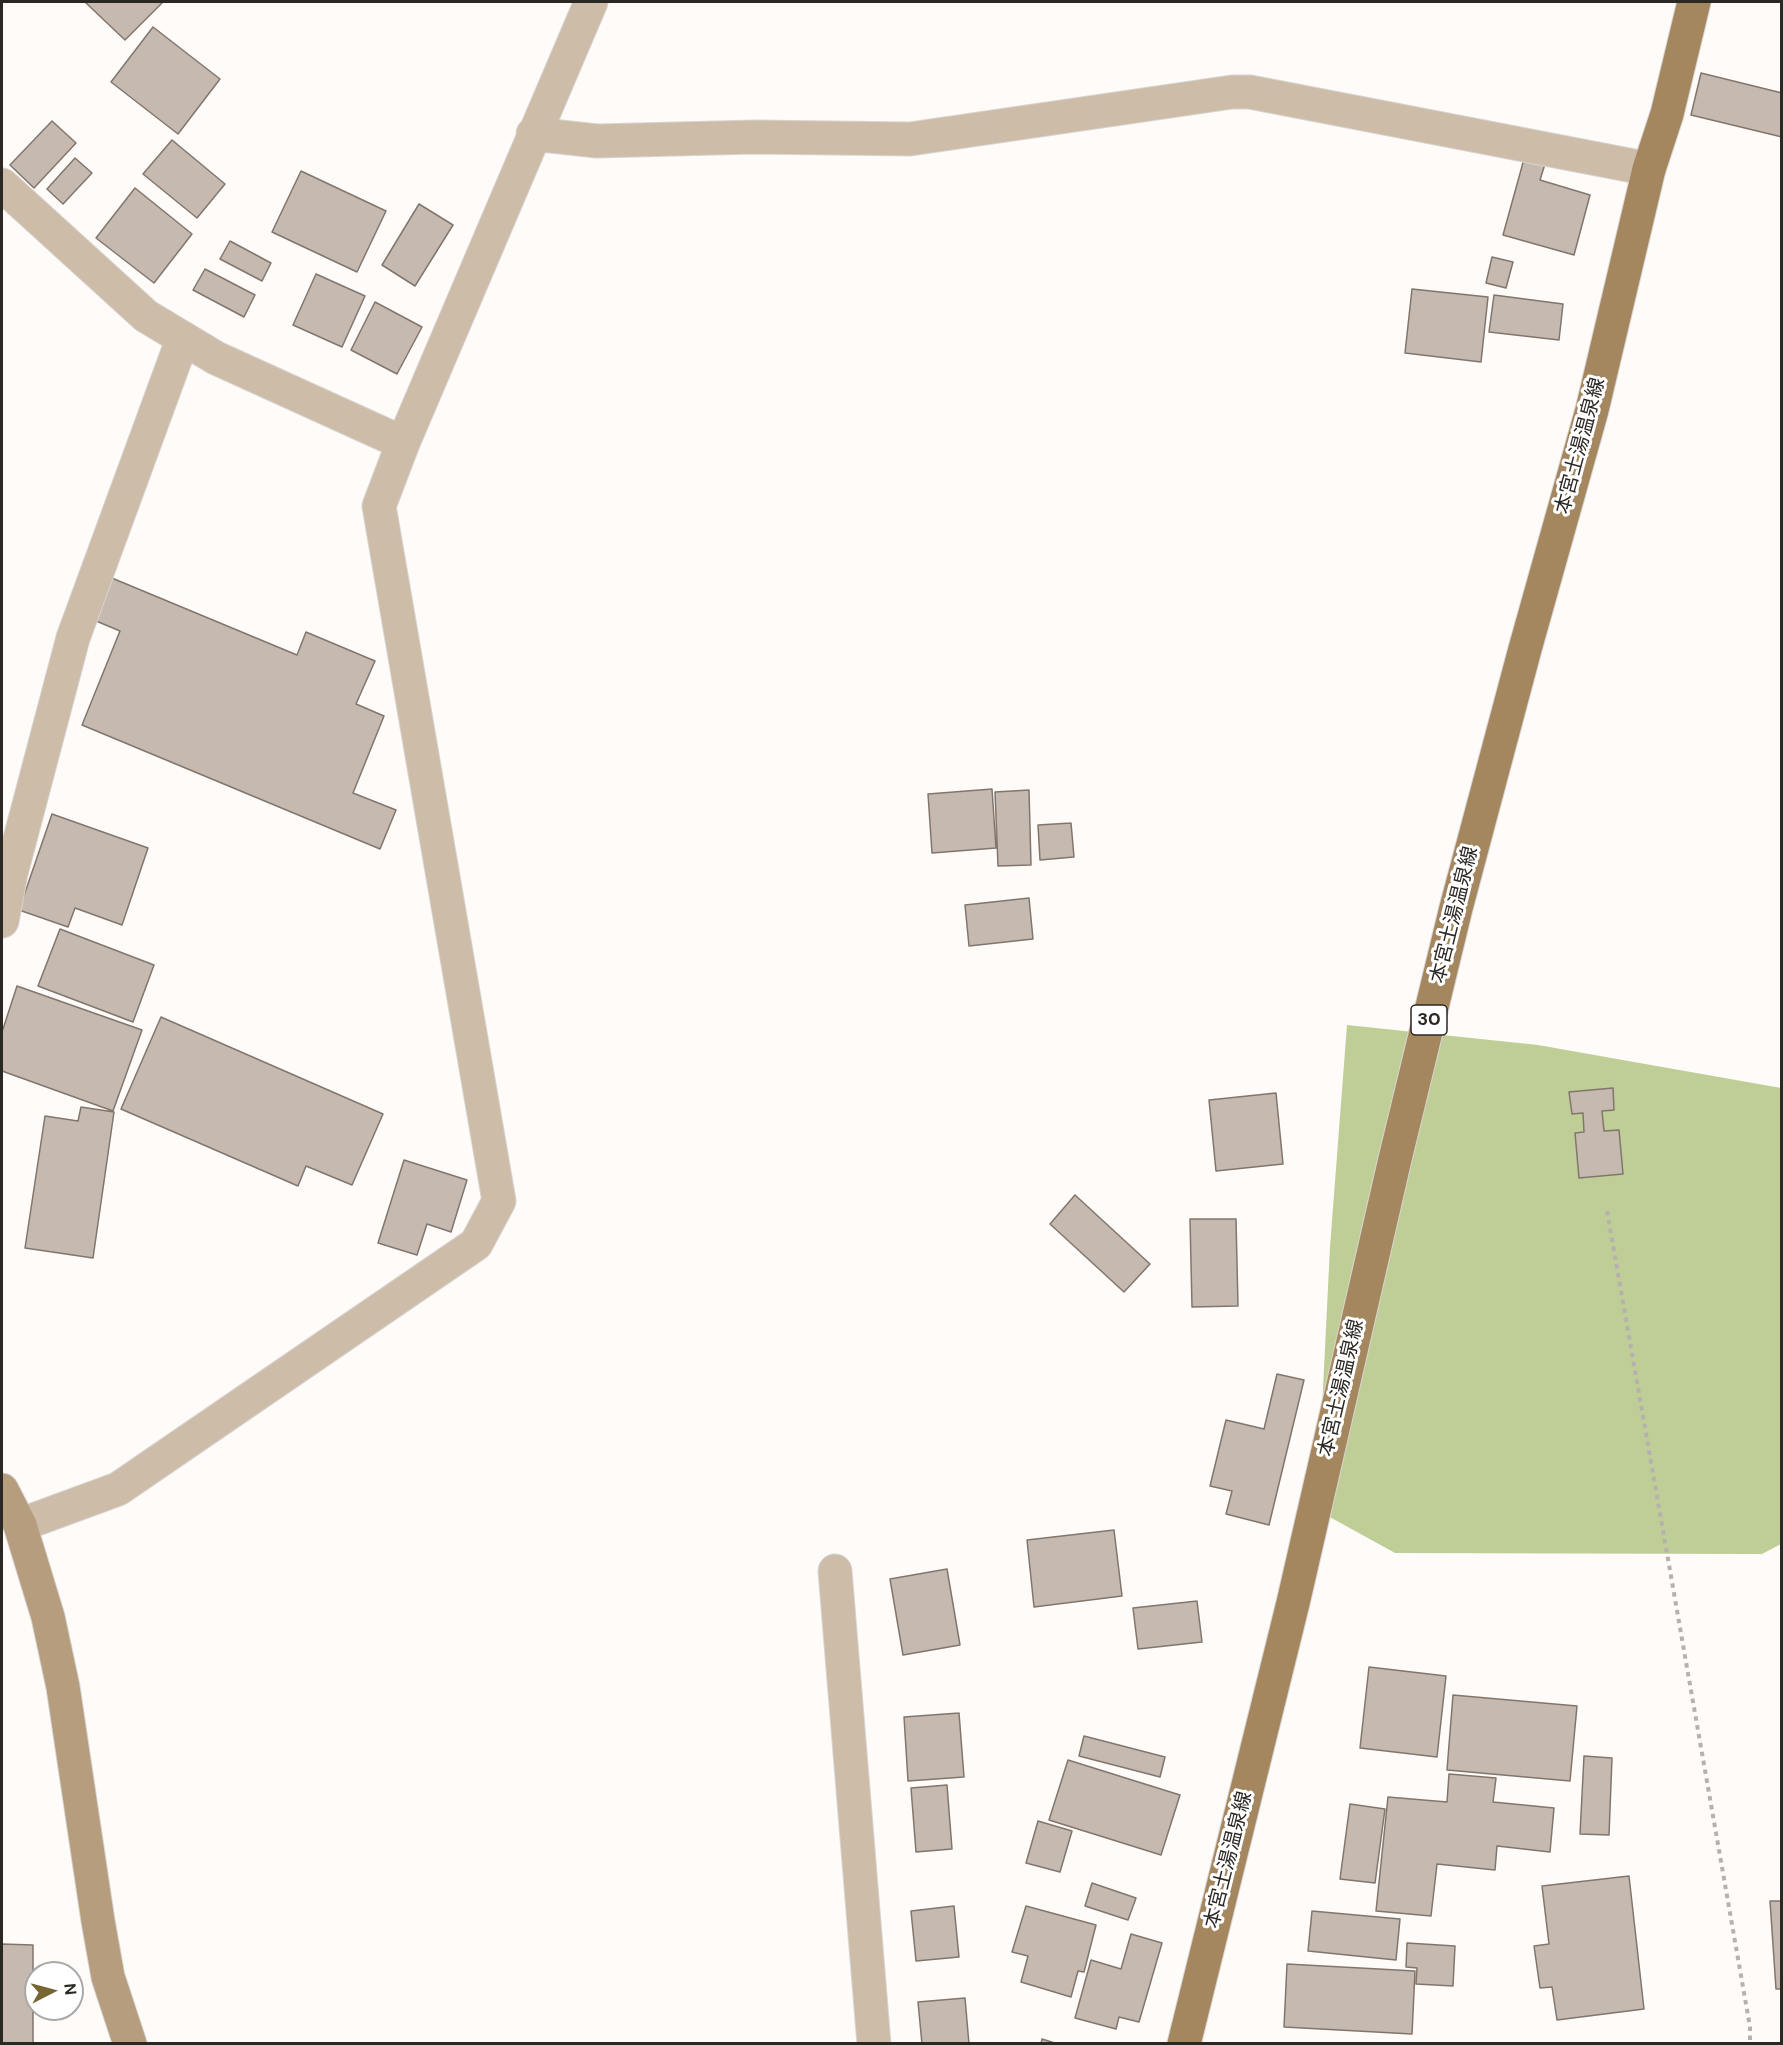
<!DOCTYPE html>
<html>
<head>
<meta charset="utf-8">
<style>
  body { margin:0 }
  #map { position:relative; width:1783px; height:2045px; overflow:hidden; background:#fefbf9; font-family:"DM Sans",sans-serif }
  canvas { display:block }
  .frame { position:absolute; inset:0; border:3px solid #2b2723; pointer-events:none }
  .north { position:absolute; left:24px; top:1961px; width:60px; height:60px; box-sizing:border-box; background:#fff; border:2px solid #aaa9a7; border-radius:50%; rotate:84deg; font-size:16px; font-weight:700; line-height:24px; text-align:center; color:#2b2723 }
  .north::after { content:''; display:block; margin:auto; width:21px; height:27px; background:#786534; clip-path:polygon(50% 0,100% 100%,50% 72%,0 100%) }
</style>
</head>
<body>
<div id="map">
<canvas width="1783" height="2045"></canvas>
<div class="frame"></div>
<div class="north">N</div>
</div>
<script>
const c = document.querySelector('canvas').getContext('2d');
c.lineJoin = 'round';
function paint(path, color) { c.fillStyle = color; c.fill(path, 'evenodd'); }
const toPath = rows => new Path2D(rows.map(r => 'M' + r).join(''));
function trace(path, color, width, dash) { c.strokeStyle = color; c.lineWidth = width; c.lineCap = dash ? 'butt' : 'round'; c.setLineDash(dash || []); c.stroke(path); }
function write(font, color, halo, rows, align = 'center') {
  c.font = font + ' "DM Sans","Noto Sans JP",sans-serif'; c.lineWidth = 6; c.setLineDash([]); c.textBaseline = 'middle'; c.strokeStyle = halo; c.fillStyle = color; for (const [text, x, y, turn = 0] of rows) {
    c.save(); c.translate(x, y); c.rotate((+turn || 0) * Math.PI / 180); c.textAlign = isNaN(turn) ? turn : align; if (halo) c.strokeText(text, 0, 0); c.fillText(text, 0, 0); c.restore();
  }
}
paint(toPath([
  [1347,1025,1538,1045,1781,1088,1781,1544,1762,1554,1395,1553,1317,1510,1330,1247]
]), '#bfce96');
const building = toPath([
  [85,2,161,2,162,3,125,40,85,2],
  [153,27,220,79,178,134,111,82,153,27],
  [1701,73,1782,93,1782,137,1691,115,1701,73],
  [52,121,76,143,34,188,10,165,52,121],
  [172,140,225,184,197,218,143,174,172,140],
  [75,158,92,173,63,204,47,189,75,158],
  [1524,159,1545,164,1540,180,1590,195,1574,255,1503,235,1524,159],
  [301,171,386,211,357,272,272,232,301,171],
  [135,188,192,234,154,283,96,238,135,188],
  [419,204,453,225,415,286,382,265,419,204],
  [230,241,271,263,262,281,220,259,230,241],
  [1492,257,1513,262,1506,288,1486,283,1492,257],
  [205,269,255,295,244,317,193,290,205,269],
  [316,274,365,296,342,347,293,325,316,274],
  [1412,289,1488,297,1481,362,1405,353,1412,289],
  [1494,295,1563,304,1559,340,1489,332,1494,295],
  [375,302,422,327,397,374,351,350,375,302],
  [107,576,297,655,306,632,375,661,356,704,384,716,353,793,396,810,380,849,82,725,120,631,89,618,107,576],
  [992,789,996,848,932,853,928,794,992,789],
  [1029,790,1031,865,998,866,995,792,1029,790],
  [52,814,148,848,122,925,75,908,68,927,19,910,52,814],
  [1071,823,1074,857,1040,860,1038,825,1071,823],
  [1029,898,1033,939,969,946,965,905,1029,898],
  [60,929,154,965,133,1022,38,986,60,929],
  [17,986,142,1030,113,1111,2,1071,2,1032,17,986],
  [161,1017,383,1114,352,1185,306,1166,298,1186,121,1109,161,1017],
  [1613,1088,1614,1110,1602,1111,1604,1131,1619,1130,1623,1174,1579,1178,1575,1133,1584,1132,1583,1113,1572,1114,1569,1092,1613,1088],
  [1276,1093,1283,1164,1216,1171,1209,1100,1276,1093],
  [81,1107,114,1112,93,1258,25,1248,45,1116,78,1121,81,1107],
  [404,1160,467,1180,451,1232,427,1224,417,1255,378,1243,404,1160],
  [1075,1195,1150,1264,1124,1292,1050,1224,1075,1195],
  [1190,1219,1236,1219,1238,1306,1192,1307,1190,1219],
  [1277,1374,1304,1380,1269,1525,1226,1514,1232,1491,1210,1486,1226,1420,1264,1429,1277,1374],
  [1114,1530,1122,1596,1034,1607,1027,1540,1114,1530],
  [947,1569,960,1645,903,1655,890,1579,947,1569],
  [1197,1601,1202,1642,1138,1649,1133,1608,1197,1601],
  [1369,1667,1446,1676,1437,1757,1360,1748,1369,1667],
  [1453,1695,1577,1706,1570,1781,1447,1770,1453,1695],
  [959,1713,964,1777,908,1781,904,1717,959,1713],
  [1084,1736,1165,1757,1160,1777,1079,1756,1084,1736],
  [1584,1756,1612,1758,1609,1835,1580,1834,1584,1756],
  [1068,1760,1180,1795,1161,1855,1049,1820,1068,1760],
  [1449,1774,1496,1778,1493,1802,1554,1808,1550,1852,1497,1846,1495,1870,1437,1864,1431,1916,1376,1911,1388,1797,1447,1802,1449,1774],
  [947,1785,952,1849,916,1852,911,1788,947,1785],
  [1350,1804,1385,1809,1375,1883,1340,1879,1350,1804],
  [1038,1821,1072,1831,1060,1872,1026,1863,1038,1821],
  [1629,1876,1644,2009,1557,2020,1552,1987,1540,1988,1534,1946,1549,1944,1542,1886,1629,1876],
  [1092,1883,1136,1898,1128,1920,1085,1906,1092,1883],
  [1770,1901,1782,1901,1782,1989,1776,1989,1770,1901],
  [954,1906,959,1957,916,1961,911,1911,954,1906],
  [1026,1906,1096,1925,1084,1972,1078,1971,1071,1997,1021,1982,1028,1956,1012,1952,1026,1906],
  [1312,1911,1400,1919,1396,1960,1308,1951,1312,1911],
  [1131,1934,1162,1943,1139,2022,1119,2017,1116,2029,1075,2018,1091,1960,1121,1969,1131,1934],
  [1407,1943,1455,1946,1453,1986,1416,1984,1417,1968,1406,1967,1407,1943],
  [2,1944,33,1945,33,2044,2,2044,2,1944],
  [1287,1964,1415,1971,1412,2034,1284,2027,1287,1964],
  [965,1998,969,2044,922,2044,918,2002,965,1998],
  [1042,2039,1058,2044,1041,2044,1042,2039]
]);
paint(building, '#c6b9b0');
trace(building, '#81766d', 1.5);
const street = toPath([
  [533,134,597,141,755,137,910,139,1232,92,1250,92,1649,169],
  [2,185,146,316,216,358,403,443],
  [2,921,11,873,73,638,183,338],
  [20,1525,118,1489,476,1244,499,1201,379,506,403,443,591,2],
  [835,1571,874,2044]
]);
const secondary = toPath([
  [2,1490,20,1525,48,1617,63,1687,98,1921,108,1977,130,2044]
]);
const primary = toPath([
  [1184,2044,1293,1603,1395,1159,1456,908,1525,649,1592,410,1649,169,1667,114,1694,2]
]);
trace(street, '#d8d5d2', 35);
trace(secondary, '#d8d5d2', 35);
trace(primary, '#d8d5d2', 35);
trace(toPath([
  [1607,1211,1750,2027,1750,2044]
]), '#b5b1af', 4, [4.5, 4.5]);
trace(street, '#cdbca7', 33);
trace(secondary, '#b59d7e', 33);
trace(primary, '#a4875f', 33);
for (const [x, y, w] of [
  [1429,1020,36]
]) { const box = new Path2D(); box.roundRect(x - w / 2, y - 15, w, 30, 4.5); c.fillStyle = '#fff'; c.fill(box); trace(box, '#2b2723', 1.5); }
write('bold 18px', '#2b2723', null, [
  ["30",1429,1020]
]);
write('20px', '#2b2723', '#fff', [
  ["本宮土湯温泉線",1581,446,-75],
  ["本宮土湯温泉線",1455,915,-76],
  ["本宮土湯温泉線",1342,1388,-77],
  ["本宮土湯温泉線",1229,1860,-76]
]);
</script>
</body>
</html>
